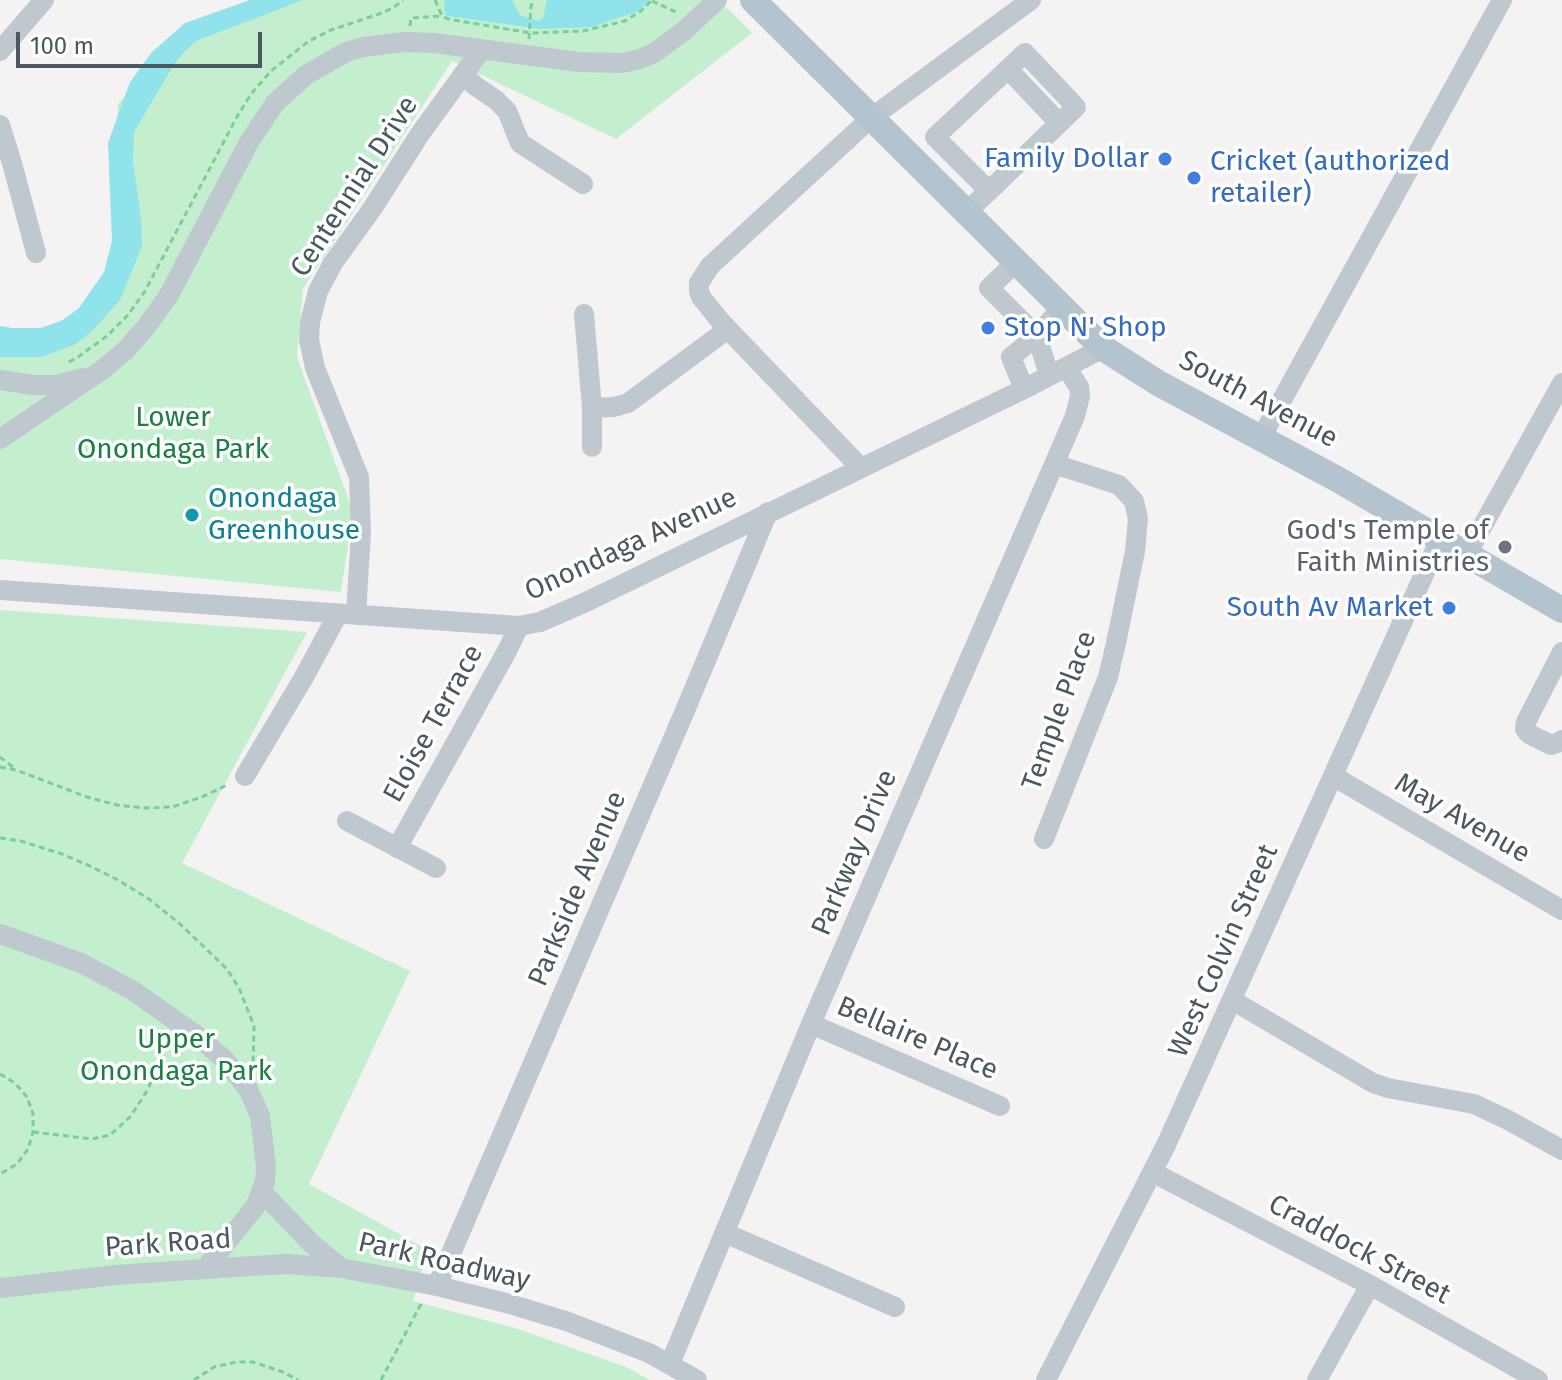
<!DOCTYPE html>
<html>
<head>
<meta charset="utf-8">
<style>
  body { margin:0 }
  #map { position:relative; width:1562px; height:1380px; overflow:hidden; background:#f4f2f2; font-family:"Fira Sans",sans-serif }
  canvas { display:block }
  .scale { position:absolute; left:16px; top:32px; width:246px; height:36px; box-sizing:border-box; border:4px solid #4a585f; border-top:0; padding-left:10px; font-size:24px; line-height:28px; white-space:nowrap; color:#4a585f; -webkit-text-stroke:6px #fff; paint-order:stroke }
</style>
</head>
<body>
<div id="map">
<canvas width="1562" height="1380"></canvas>
<div class="scale">100 m</div>
</div>
<script>
const c = document.querySelector('canvas').getContext('2d');
c.lineJoin = 'round';
function paint(path, color) { c.fillStyle = color; c.fill(path, 'evenodd'); }
const toPath = rows => new Path2D(rows.map(r => 'M' + r).join(''));
function trace(path, color, width, dash) { c.strokeStyle = color; c.lineWidth = width; c.lineCap = dash ? 'butt' : 'round'; c.setLineDash(dash || []); c.stroke(path); }
function write(font, color, halo, rows, align = 'center') {
  c.font = font + ' "Fira Sans",sans-serif'; c.lineWidth = 7; c.setLineDash([]); c.textBaseline = 'middle'; c.strokeStyle = halo; c.fillStyle = color; for (const [text, x, y, turn = 0] of rows) {
    c.save(); c.translate(x, y); c.rotate((+turn || 0) * Math.PI / 180); c.textAlign = isNaN(turn) ? turn : align; if (halo) c.strokeText(text, 0, 0); c.fillText(text, 0, 0); c.restore();
  }
}
paint(toPath([
  [254,0,719,0,752,33,616,139,452,61,303,289,297,357,353,512,341,592,0,559,0,335,34,335,113,293,118,104,178,34],
  [0,610,307,632,182,863,410,971,309,1184,428,1250,413,1301,515,1328,626,1367,650,1380,0,1380]
]), '#c3efcf');
paint(toPath([
  [250,0,303,0,196,41,184,52,173,66,134,132,133,163,141,217,142,246,120,300,94,329,76,344,42,357,0,357,0,326,12,328,41,328,63,320,79,308,104,272,112,241,108,143,130,82,152,52,185,23],
  [445,0,512,0,520,15,538,21,543,18,547,0,649,0,639,11,592,27,541,29,447,16,444,10]
]), '#91e3eb');
trace(toPath([
  [435,0,442,16,448,19,530,33,583,31,625,21,641,11,652,0],
  [652,1,678,13],
  [410,26,411,18,442,16],
  [529,39,531,6,534,0],
  [69,362,78,357,107,336,128,315,145,291,238,115,251,94,271,71,309,41,331,30,379,14,393,8,403,0],
  [0,757,13,767],
  [0,767,16,770,87,797,117,805,144,808,172,807,202,797,229,784],
  [0,838,21,841,62,854,92,867,118,880,149,899,180,924,227,969,239,988,254,1026,253,1066],
  [0,1074,15,1083,27,1097,33,1114,33,1132,28,1149,17,1164,0,1174],
  [33,1132,92,1139,110,1135,130,1117,147,1091,170,1040],
  [194,1380,214,1367,236,1362,253,1362,283,1372,298,1380],
  [381,1380,422,1302]
]), '#7bcd9b', 3, [6, 4]);
trace(toPath([
  [0,51,44,0],
  [1008,69,1059,123],
  [464,74,474,85,496,100,507,111,520,143,583,184],
  [0,125,12,163,36,253],
  [966,212,989,191,1076,107,1025,53,935,137,989,191],
  [1016,262,989,288,1037,336,1011,357,1024,389],
  [584,314,592,408,614,407,628,403,728,329],
  [1049,375,1037,336,1062,307],
  [0,380,33,385,57,385,83,378],
  [1261,438,1502,0],
  [0,439,102,370,126,350,146,327,169,295,249,142,275,103,306,75,346,52,363,47,404,42,434,43,579,62,622,63,640,59,654,53,684,31,717,0],
  [592,447,592,408],
  [861,468,722,323,701,297,699,291,699,283,710,266,871,118,1031,0],
  [1467,554,1562,383],
  [0,590,519,626,540,622,586,602,1024,389,1103,348],
  [356,615,361,532,359,477,315,368,309,340,310,322,318,291,333,263,372,209,420,134,481,50],
  [1562,652,1526,722,1525,729,1529,734,1551,745,1557,743,1562,740],
  [245,776,304,677,338,614],
  [1333,776,1562,910],
  [347,821,436,868],
  [1044,839,1108,677,1116,643,1135,551,1138,519,1134,501,1119,485,1054,464],
  [397,848,507,651,519,626],
  [0,934,81,963,132,990,196,1035,225,1060,248,1089,260,1116,266,1167,265,1181,255,1207,205,1269],
  [1232,1000,1373,1083,1388,1088,1474,1104,1508,1120,1562,1150],
  [811,1024,1000,1106],
  [1152,1172,1370,1285,1538,1380],
  [262,1192,311,1243,341,1268],
  [725,1233,895,1307],
  [437,1286,684,713,768,512],
  [0,1288,116,1275,205,1269,286,1264,341,1268,437,1286,506,1303,566,1321,649,1353,697,1380],
  [670,1364,811,1024,1075,416,1080,396,1079,387,1066,367],
  [1046,1380,1166,1145,1440,539],
  [1317,1380,1370,1285]
]), '#bec8ce', 20);
trace(toPath([
  [753,0,1103,348,1158,383,1337,479,1562,610]
]), '#b3c4cf', 26);
for (const [x, y, r, color] of [
  [1165,159,8,"#3f7fe0"],
  [1194,178,8,"#3f7fe0"],
  [988,328,8,"#3f7fe0"],
  [192,515,8,"#0f9aa8"],
  [1505,547,8,"#6b7280"],
  [1449,608,8,"#3f7fe0"]
]) { const dot = new Path2D(); dot.arc(x, y, r, 0, 2 * Math.PI); c.fillStyle = color; c.fill(dot); trace(dot, '#fff', 3); }
write('28px', '#366cbe', '#fff', [
  ["Family Dollar",1149,159],
  ["Cricket (authorized",1210,162,"left"],
  ["retailer)",1210,194,"left"],
  ["Stop N' Shop",1004,328,"left"],
  ["South Av Market",1433,608]
], 'right');
write('28px', '#4a585f', '#fff', [
  ["Centennial Drive",355,187,-57],
  ["South Avenue",1258,400,28],
  ["Onondaga Avenue",631,545,-25],
  ["Temple Place",1060,711,-70],
  ["Eloise Terrace",434,724,-61],
  ["May Avenue",1462,819,30],
  ["Parkway Drive",855,853,-67],
  ["Parkside Avenue",578,889,-67],
  ["West Colvin Street",1224,951,-66],
  ["Bellaire Place",917,1039,23],
  ["Park Road",168,1244,-4],
  ["Craddock Street",1359,1250,28],
  ["Park Roadway",444,1262,13]
]);
write('28px', '#1a8141', '#fff', [
  ["Lower",173,418],
  ["Onondaga Park",173,450],
  ["Upper",176,1040],
  ["Onondaga Park",176,1072]
]);
write('28px', '#0d838f', '#fff', [
  ["Onondaga",208,499],
  ["Greenhouse",208,531]
], 'left');
write('28px', '#5b616d', '#fff', [
  ["God's Temple of",1489,531],
  ["Faith Ministries",1489,563]
], 'right');
</script>
</body>
</html>
